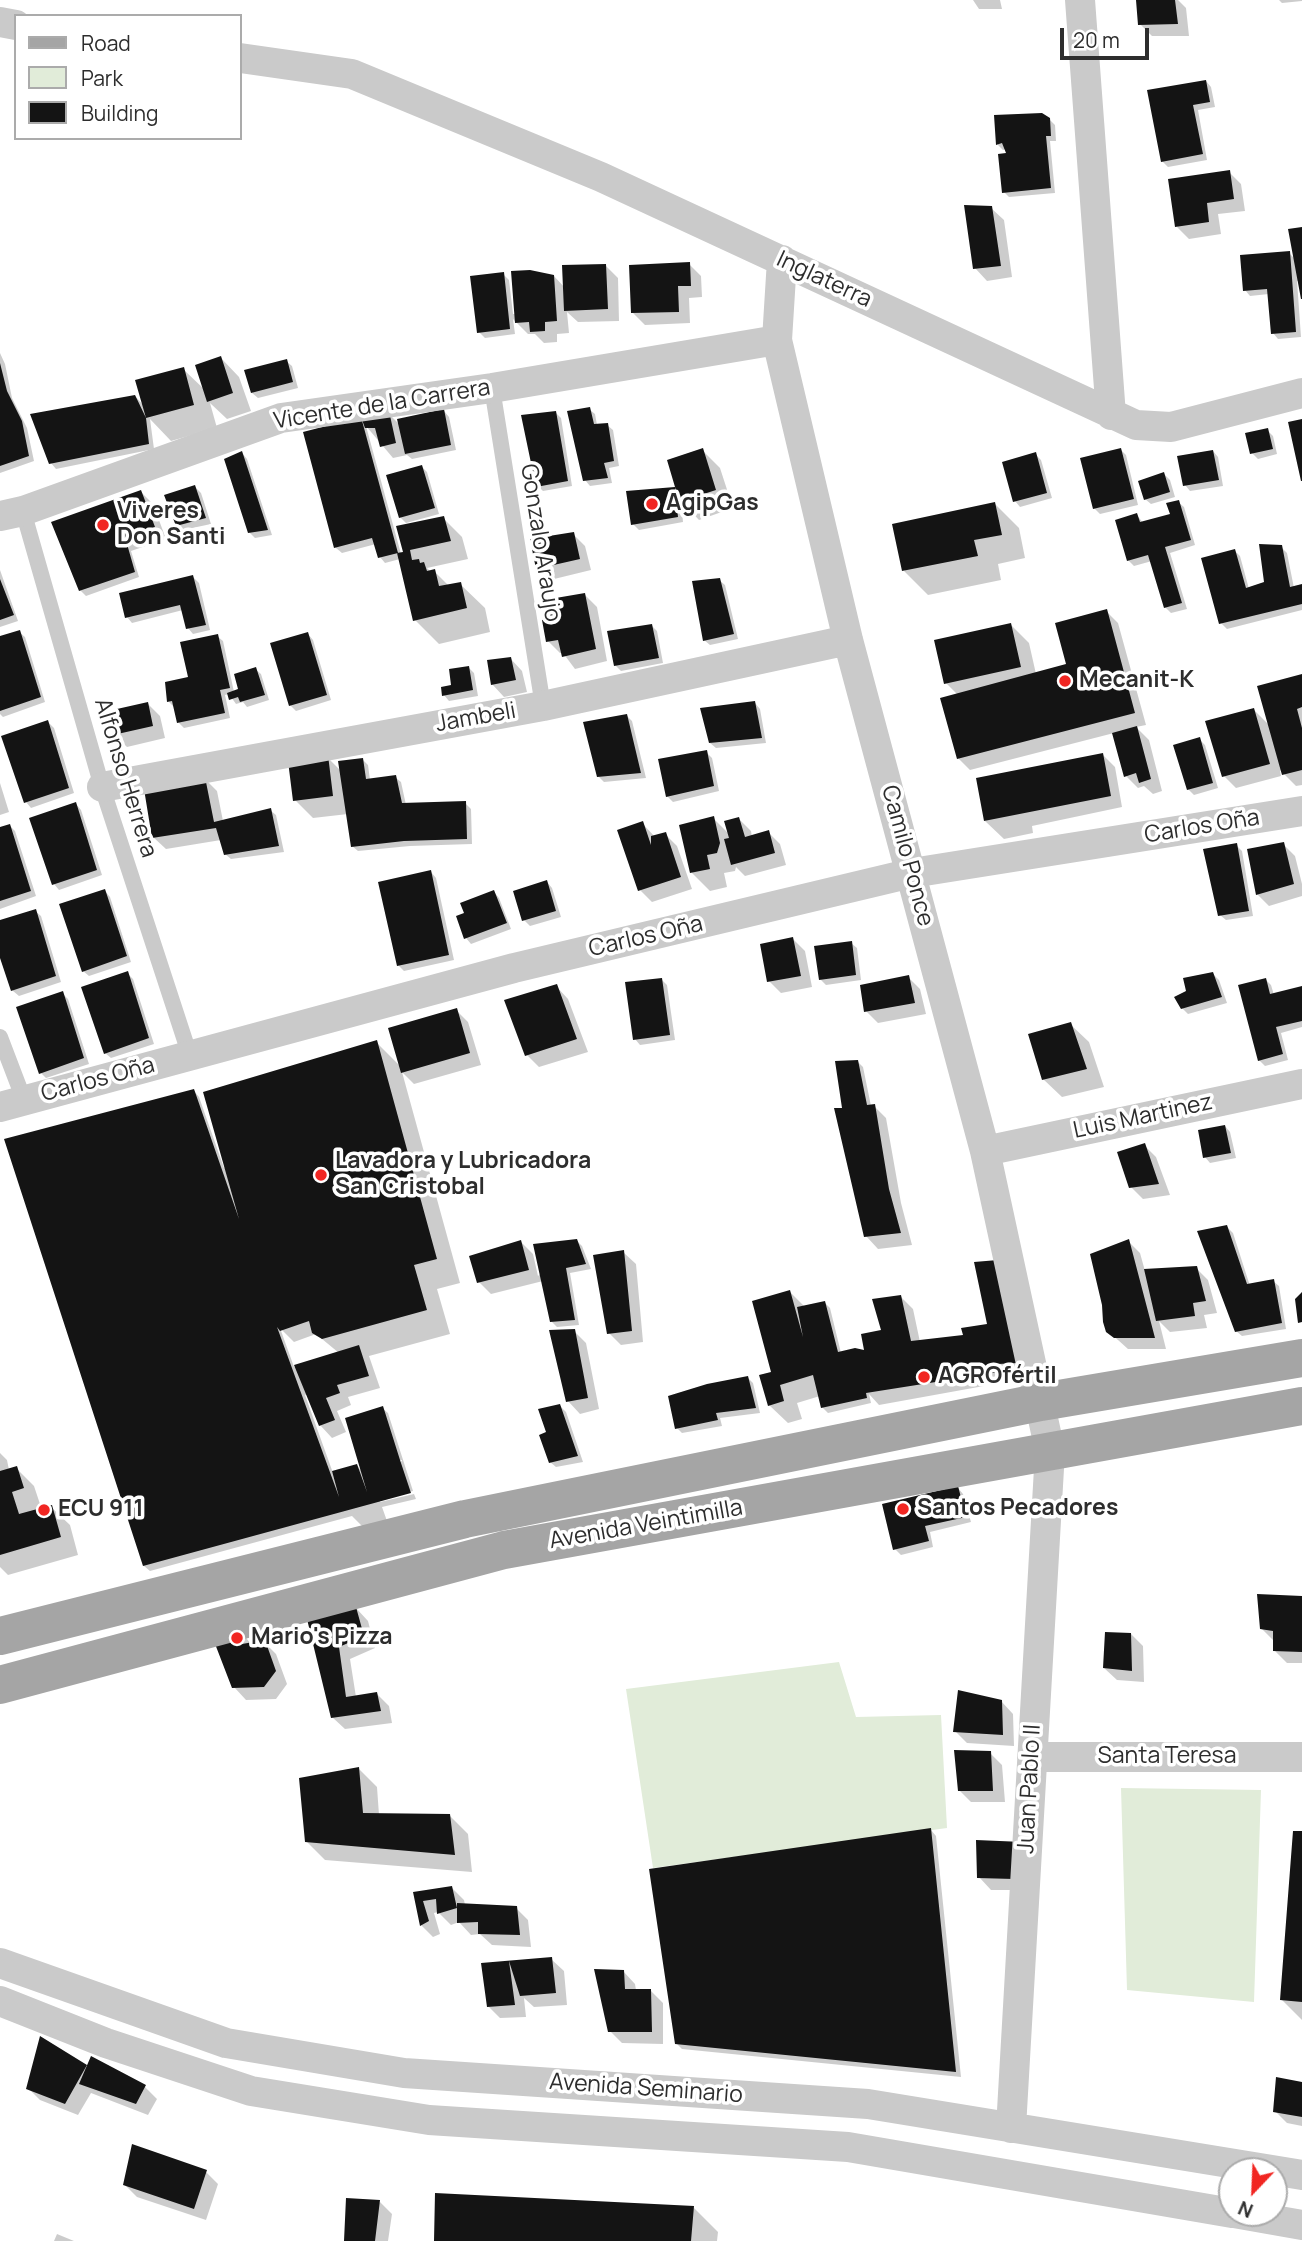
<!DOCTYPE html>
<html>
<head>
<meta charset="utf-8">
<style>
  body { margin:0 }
  #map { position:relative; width:1302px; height:2241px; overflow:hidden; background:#fff; font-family:Manrope,sans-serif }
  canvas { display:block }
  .legend { position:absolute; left:14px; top:14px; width:228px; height:126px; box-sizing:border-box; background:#fff; border:2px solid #ababab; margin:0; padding:9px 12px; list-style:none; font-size:21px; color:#2d2d2d }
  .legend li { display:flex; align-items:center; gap:14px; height:35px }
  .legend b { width:35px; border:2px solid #ababab }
  .north { position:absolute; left:1218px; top:2157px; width:70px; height:70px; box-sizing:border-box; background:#fff; border:2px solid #ababab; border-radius:50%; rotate:203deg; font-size:19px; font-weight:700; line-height:28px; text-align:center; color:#2d2d2d }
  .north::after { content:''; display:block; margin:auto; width:24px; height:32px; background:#f12622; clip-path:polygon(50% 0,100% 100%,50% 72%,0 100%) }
  .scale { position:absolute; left:1060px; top:28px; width:89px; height:32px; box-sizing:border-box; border:4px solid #2d2d2d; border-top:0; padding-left:9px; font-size:21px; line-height:24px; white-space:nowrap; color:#2d2d2d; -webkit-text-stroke:5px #fff; paint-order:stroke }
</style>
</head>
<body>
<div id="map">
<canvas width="1302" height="2241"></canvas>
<ul class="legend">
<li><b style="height:9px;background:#a5a5a5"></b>Road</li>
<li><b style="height:19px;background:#e1ecd9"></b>Park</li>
<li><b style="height:19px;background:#141414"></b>Building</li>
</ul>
<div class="north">N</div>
<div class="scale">20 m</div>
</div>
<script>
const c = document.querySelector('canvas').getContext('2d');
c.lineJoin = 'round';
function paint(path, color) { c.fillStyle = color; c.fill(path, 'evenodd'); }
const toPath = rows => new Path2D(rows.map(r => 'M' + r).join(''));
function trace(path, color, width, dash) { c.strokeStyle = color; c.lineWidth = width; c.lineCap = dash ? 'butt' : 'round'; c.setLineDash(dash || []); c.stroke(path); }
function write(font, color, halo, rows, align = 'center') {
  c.font = font + ' Manrope,sans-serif'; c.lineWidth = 7; c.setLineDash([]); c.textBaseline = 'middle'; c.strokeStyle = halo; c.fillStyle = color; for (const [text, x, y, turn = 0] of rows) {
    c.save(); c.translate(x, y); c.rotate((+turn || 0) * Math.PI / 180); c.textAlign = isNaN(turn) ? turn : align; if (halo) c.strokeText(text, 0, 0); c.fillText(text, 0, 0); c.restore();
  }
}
paint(toPath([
  [839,1662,856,1717,941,1715,947,1828,653,1868,626,1689],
  [1121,1788,1261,1790,1254,2002,1127,1990]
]), '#e1ecd9');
paint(toPath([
  [973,0,1000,0,1002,9,979,9],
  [1138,0,1178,0,1186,8,1189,36,1152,36,1140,24],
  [1279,0,1302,0,1302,1,1282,3],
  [1206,81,1211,87,1215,107,1198,110,1207,160,1168,167,1162,161],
  [996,117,1049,119,1055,125,1056,141,1050,141,1055,193,1009,197,1004,192,1009,154,1006,149,1003,150,998,145],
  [1229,172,1241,184,1245,211,1218,214,1221,234,1189,239,1177,227],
  [991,208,1004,220,1012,277,987,281,975,268],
  [1302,229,1302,295,1299,281,1297,281,1301,337,1278,339,1273,333,1269,294,1250,296,1245,290,1289,253,1295,259],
  [689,264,701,276,702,297,689,298,690,323,645,325,633,313],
  [606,266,618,278,619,321,578,322,567,312,569,333,557,334,557,342,544,343,535,334,528,334,513,319,515,334,485,338,479,332,503,274,509,280,513,314,516,314,554,276,565,288],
  [0,353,5,364,12,398,27,428,34,461,0,473],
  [221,358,239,377,251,411,227,419,210,403,217,428,171,441,150,419,154,449,56,469,51,463,135,396,144,406,183,369,205,390],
  [286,361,292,366,298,388,258,398,252,393],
  [589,409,595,414,597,425,607,425,613,430,619,466,609,468,612,483,590,486,585,480],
  [444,411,449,417,456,450,412,459,407,455,393,458,366,426,401,554,443,518,462,537,468,559,427,568,431,572,434,571,449,586,460,584,485,608,490,632,439,644,415,620,400,559,385,563,380,557,376,544,342,553,336,548,305,434,388,413,400,425],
  [556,413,561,418,572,486,543,491,538,486],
  [1267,430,1273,436,1277,454,1258,459,1252,453],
  [1120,449,1126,455,1138,505,1100,514,1094,508],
  [702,450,720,468,733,508,699,520,681,501,683,522,639,530,633,524,674,489,679,494],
  [1213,451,1218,457,1223,486,1190,491,1185,485],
  [242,453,247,459,272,535,255,538,249,532],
  [1035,454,1041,460,1052,498,1020,507,1015,501],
  [422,467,427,472,439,514,406,523,400,517],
  [1164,474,1170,480,1175,497,1151,504,1145,499],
  [195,487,201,493,211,524,183,530,177,525],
  [141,492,153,504,166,539,131,551,139,577,86,596,80,590],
  [1178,502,1184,507,1195,545,1170,553,1187,609,1171,613,1165,607,1152,561,1134,566,1128,560,1137,515,1143,523,1172,515],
  [995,504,1019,528,1025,558,998,564,1001,580,928,595,904,571],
  [573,534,585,546,591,570,550,580,537,568],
  [1281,547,1287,553,1294,588,1302,586,1302,610,1227,629,1221,623,1234,550,1240,556,1249,589,1265,584],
  [0,570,18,621,0,627],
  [193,577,199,583,210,630,193,634,188,628,183,610,132,623,127,617],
  [719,580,725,585,738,639,710,645,704,640],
  [585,595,597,607,607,661,575,669,563,653,560,653,548,641,554,618],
  [1106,611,1118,623,1146,725,1136,727,1149,740,1162,791,1153,794,1144,786,1138,788,1126,776,1114,733,970,770,958,758,958,695,946,683,1011,625,1029,643,1036,674,1068,666],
  [652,626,657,631,663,663,621,671,615,665],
  [19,632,25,637,45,702,3,717,0,714,0,638],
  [308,634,313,640,331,700,296,711,290,705],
  [217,636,223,641,234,692,240,690,255,669,261,674,269,700,247,707,243,702,236,704,229,694,225,695,230,718,184,728,179,723,174,707,169,702,190,679],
  [510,658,522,671,527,692,504,697,492,684],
  [469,668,474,673,478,696,449,701,444,695],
  [1302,676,1302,785,1296,786,1280,770,1281,776,1236,788,1224,776,1254,710,1270,726],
  [755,703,760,709,766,743,716,748,710,743],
  [148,704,160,716,165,738,127,747,115,735],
  [627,716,632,721,646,778,604,782,598,776],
  [48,722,54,728,74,793,31,808,26,802],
  [1199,739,1205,745,1218,788,1194,795,1188,789],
  [706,752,712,758,719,791,673,802,667,796],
  [1102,754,1115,767,1122,807,1032,826,1033,833,1004,839,985,821],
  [327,757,342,772,362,759,368,765,370,780,395,777,401,782,406,805,465,803,471,809,472,844,410,846,358,851,352,846,348,814,313,818,295,800],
  [205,779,217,791,223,821,270,810,276,815,284,852,231,859,225,854,221,840,166,849,153,837],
  [0,783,9,812,0,815],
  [76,804,81,810,102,875,59,890,54,884],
  [713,818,730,835,739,819,751,831,752,837,768,832,780,844,786,865,745,876,736,867,735,871,724,873,727,887,710,891,692,873],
  [642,823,655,837,665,834,677,846,692,889,652,902,640,890],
  [10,826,15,831,36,896,0,909,0,829],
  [1283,844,1295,856,1302,884,1302,896,1269,906,1257,894],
  [1236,845,1242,851,1253,916,1226,920,1220,915],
  [431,872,436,878,454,960,404,971,398,965],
  [547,882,552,888,561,917,530,926,524,920],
  [105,891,110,897,131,962,89,976,83,971],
  [494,892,499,898,511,929,471,944,466,938,466,914],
  [35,911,41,916,61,982,19,996,13,991,0,952,0,922],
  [793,939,805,951,812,987,781,993,769,981],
  [851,943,857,948,861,980,826,985,820,979],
  [127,973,133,979,154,1044,111,1058,105,1053],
  [1213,974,1219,980,1227,1003,1188,1014,1182,1008],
  [908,977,920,989,926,1014,878,1023,866,1011],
  [661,979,667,985,675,1040,640,1045,635,1039],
  [1266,980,1271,985,1274,995,1302,988,1302,1027,1281,1033,1288,1060,1265,1066,1259,1060],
  [556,986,568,999,588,1052,539,1067,527,1055],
  [62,993,68,999,89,1064,46,1078,41,1073],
  [456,1010,468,1022,481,1065,414,1084,402,1072,460,1283,437,1289,450,1334,369,1356,380,1388,348,1397,351,1405,337,1411,346,1432,332,1438,320,1425,308,1394,305,1395,333,1473,357,1466,362,1471,382,1408,388,1413,413,1491,380,1499,380,1502,414,1494,416,1499,382,1507,387,1521,364,1528,352,1516,150,1571,144,1566,194,1091,199,1097,224,1168,376,1042,401,1067],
  [280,1328,294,1342,316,1334,339,1353,294,1367],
  [402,1460,402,1461,389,1468,377,1466],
  [1070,1024,1089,1042,1104,1087,1062,1097,1043,1079],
  [858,1062,863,1067,871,1106,874,1106,886,1118,901,1203,912,1245,878,1249,866,1236,844,1109],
  [1225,1126,1230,1132,1236,1158,1210,1163,1205,1157],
  [1144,1145,1156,1157,1170,1195,1143,1199,1131,1187],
  [1227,1227,1233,1233,1250,1286,1273,1281,1279,1286,1286,1329,1242,1336,1236,1331],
  [576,1240,582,1246,591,1269,570,1273,579,1325,557,1327,552,1322,543,1281,491,1294,479,1282,521,1242,533,1254,538,1276],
  [1128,1241,1140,1253,1145,1271,1196,1268,1208,1280,1217,1313,1204,1315,1207,1328,1170,1332,1159,1321,1166,1349,1128,1349,1108,1331],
  [623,1252,636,1264,643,1342,621,1345,609,1333],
  [790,1292,805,1307,825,1303,830,1308,841,1353,866,1352,883,1332,901,1297,913,1309,920,1342,1021,1334,1029,1374,1012,1376,1000,1364,1003,1377,982,1379,984,1386,879,1405,869,1394,871,1403,828,1413,822,1407,820,1396,797,1403,802,1419,788,1423,769,1405],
  [574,1331,586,1343,599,1409,580,1414,568,1401],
  [747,1377,753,1383,760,1413,720,1418,722,1426,682,1433,677,1428],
  [560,1406,566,1412,583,1462,556,1467,550,1462,548,1433],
  [0,1453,7,1460,9,1470,16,1468,34,1486,42,1510,51,1507,70,1525,78,1555,8,1575,0,1567],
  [958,1488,963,1494,971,1522,930,1532,933,1547,901,1555,895,1549],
  [1302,1598,1302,1663,1287,1663,1275,1651,1274,1641,1261,1628],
  [356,1608,368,1621,375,1648,350,1659,356,1697,377,1694,389,1706,392,1723,345,1729,332,1717,308,1616],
  [239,1629,251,1644,264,1642,276,1654,287,1684,276,1699,246,1700,234,1687],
  [1131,1634,1143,1646,1144,1682,1117,1680,1104,1668],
  [1001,1701,1013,1714,1014,1746,967,1743,955,1731],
  [990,1753,1002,1765,1005,1802,971,1802,959,1790],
  [359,1769,377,1787,379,1815,449,1815,468,1834,472,1872,325,1860,306,1841],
  [931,1830,936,1836,961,2077,682,2049,676,2043],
  [1302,1833,1302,2020,1282,2000],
  [1022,1843,1026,1890,991,1890,979,1877],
  [452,1888,464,1900,465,1905,516,1908,528,1920,531,1947,492,1945,480,1934,471,1935,459,1922,451,1925,438,1912,434,1913,440,1934,433,1937,421,1925,415,1894],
  [551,1959,564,1971,567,2005,534,2007,524,1998,526,2017,500,2018,488,2006,483,1965],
  [623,1971,635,1984,636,1990,651,1991,663,2003,663,2044,622,2043,610,2031],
  [41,2039,87,2068,145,2087,157,2099,148,2115,91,2093,78,2115,40,2100,28,2088],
  [1302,2084,1302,2126,1287,2123,1275,2111],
  [206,2172,218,2184,206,2220,137,2197,125,2185],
  [380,2202,392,2214,388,2241,345,2241],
  [694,2208,718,2232,717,2241,436,2241],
  [57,2234,74,2241,54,2241]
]), '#0003');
paint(toPath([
  [1136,0,1175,0,1178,24,1138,25],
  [1206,80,1210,102,1193,105,1203,154,1161,162,1147,90],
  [1042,113,1050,118,1051,136,1046,136,1051,188,1002,193,998,154,1006,153,1002,143,996,145,994,115],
  [1230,170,1234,199,1207,203,1209,222,1175,227,1168,179],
  [964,205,992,206,1001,266,973,269],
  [1302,227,1302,299,1301,299,1288,229],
  [1290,251,1296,332,1271,334,1267,289,1243,291,1240,255],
  [690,262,691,286,678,286,679,312,631,313,629,265],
  [606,264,608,309,564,311,562,265],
  [530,270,554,275,557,321,545,322,545,331,530,332,529,322,515,323,511,271],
  [504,272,510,329,477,333,470,276],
  [221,356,233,393,207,402,195,365],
  [287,359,293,382,251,393,244,370],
  [0,363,7,391,22,421,29,456,0,466],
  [184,367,194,405,146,418,149,444,49,464,30,414,135,395,146,418,135,380],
  [590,407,594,424,608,423,614,461,604,463,608,478,583,481,567,411],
  [444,409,451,445,405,454,397,419],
  [389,411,396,443,380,447,375,428,365,428,361,417],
  [556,411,568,481,536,487,521,415],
  [361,417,398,553,378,558,372,538,334,548,303,432],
  [1302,419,1302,481,1301,481,1288,422],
  [1268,428,1273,449,1250,454,1245,433],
  [703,448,716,490,679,502,675,487,678,517,631,525,626,491,675,487,667,460],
  [1121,448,1134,499,1093,509,1080,458],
  [1213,450,1219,480,1183,486,1177,456],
  [242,451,268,530,248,533,224,459],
  [1036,452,1047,493,1013,502,1002,462],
  [422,465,435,508,399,518,386,475],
  [1164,472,1170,492,1144,500,1138,481],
  [195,485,206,518,176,526,164,495],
  [141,490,155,527,125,537,135,572,79,591,51,522],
  [1179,500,1191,540,1165,547,1182,603,1164,608,1148,555,1127,561,1115,520,1137,513,1140,522,1170,514,1166,503],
  [995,502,1002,535,974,540,978,556,902,571,892,524],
  [444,516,451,541,410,550,412,560,419,559,420,563,424,562,427,571,435,569,439,586,461,582,467,608,413,621,397,553,403,552,396,526],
  [574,532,580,559,536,569,530,539],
  [1259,544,1282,545,1290,587,1302,584,1302,604,1219,624,1201,558,1235,549,1246,588,1264,582],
  [193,575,206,625,186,629,180,605,125,618,119,593],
  [720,578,734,634,703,641,692,581],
  [0,579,14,615,0,620],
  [585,593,596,649,562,657,558,640,546,642,542,620,551,617,544,600],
  [1107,609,1135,713,957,759,940,698,1066,664,1055,623],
  [1011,623,1021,667,944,684,934,640],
  [652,624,659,658,614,666,607,631],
  [20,630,41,697,0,711,0,636],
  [308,632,327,695,289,706,270,643],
  [218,634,230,688,220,690,225,713,177,723,172,701,167,702,165,682,188,677,180,642],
  [511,657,516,680,491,685,487,660],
  [469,666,473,690,442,696,441,687,451,685,449,669],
  [256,667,265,695,240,702,238,697,229,700,227,693,238,689,234,674],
  [1302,674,1302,707,1297,709,1302,728,1302,770,1282,775,1257,686],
  [755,701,762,738,709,743,700,708],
  [148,702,153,726,113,735,108,711],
  [1254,708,1270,764,1222,777,1205,721],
  [627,714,641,773,597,777,583,722],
  [48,720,69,788,24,803,1,736],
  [1137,726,1151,779,1139,783,1136,773,1124,777,1112,733],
  [1200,737,1213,783,1187,790,1173,745],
  [707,750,714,786,666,797,658,759],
  [1103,753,1111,796,984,821,976,778],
  [328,755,333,796,293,801,288,761],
  [363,758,366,779,396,775,402,803,466,801,467,839,404,841,351,847,338,761],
  [205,777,214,822,271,808,279,846,224,855,216,828,152,838,144,789],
  [76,802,97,870,52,885,29,818],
  [714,816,720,843,717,853,707,855,710,869,690,873,679,825],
  [739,817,745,837,769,830,775,853,731,865,724,839,729,838,724,821],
  [643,821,651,845,651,836,666,832,681,877,638,891,617,830],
  [10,824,31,891,0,901,0,827],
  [1284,842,1294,884,1256,895,1247,849],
  [1237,843,1249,911,1218,916,1203,849],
  [431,870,449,955,397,966,378,882],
  [547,880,556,911,522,921,513,891],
  [105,889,127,956,82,972,59,904],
  [494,890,507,923,464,939,456,916,464,913,460,903],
  [36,909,56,976,11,991,0,958,0,920],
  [793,937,801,976,767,982,760,944],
  [852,941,856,975,819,980,814,946],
  [128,971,149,1038,104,1054,81,987],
  [1213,972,1222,997,1181,1009,1174,997,1186,991,1183,978],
  [909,975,915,1003,864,1012,860,985],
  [662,978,670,1035,633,1040,625,982],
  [1266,978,1270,994,1302,986,1302,1021,1276,1027,1283,1054,1258,1061,1238,985],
  [557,984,577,1039,525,1056,504,1000],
  [63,991,84,1058,39,1074,16,1007],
  [457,1008,470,1053,401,1073,388,1028],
  [1071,1022,1087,1069,1042,1080,1028,1034],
  [377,1040,437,1259,414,1265,427,1310,322,1339,312,1333,309,1321,280,1331,277,1327,339,1497,332,1471,357,1464,367,1492,345,1418,383,1406,400,1460,370,1470,400,1460,411,1493,143,1566,4,1139,194,1089,239,1219,203,1092],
  [858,1060,867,1105,875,1104,889,1189,901,1233,864,1237,834,1108,842,1108,835,1061],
  [1225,1125,1231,1153,1203,1158,1198,1130],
  [1145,1143,1159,1184,1129,1188,1117,1152],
  [1227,1225,1247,1284,1274,1279,1282,1323,1235,1332,1197,1231],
  [577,1239,586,1264,566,1268,575,1320,550,1322,533,1244],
  [1129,1239,1155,1338,1114,1338,1106,1332,1103,1322,1102,1305,1090,1254],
  [521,1240,529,1270,477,1283,469,1256],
  [624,1250,632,1331,607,1334,593,1255],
  [998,1260,1018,1363,998,1364,999,1372,866,1393,867,1398,821,1408,813,1375,780,1385,784,1401,768,1406,759,1375,771,1372,752,1301,790,1290,803,1337,797,1307,825,1301,838,1352,855,1348,864,1350,861,1334,881,1330,872,1299,901,1295,911,1341,963,1335,961,1328,987,1324,974,1262],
  [1197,1266,1206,1301,1193,1303,1195,1316,1156,1321,1144,1269],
  [1302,1292,1302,1322,1298,1323,1295,1299],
  [575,1329,588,1398,566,1402,549,1330],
  [359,1345,369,1376,337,1385,340,1393,326,1398,335,1420,319,1426,294,1365],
  [748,1376,756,1408,716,1413,718,1420,675,1429,668,1396,707,1384],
  [560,1404,578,1456,549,1463,539,1435,546,1432,538,1409],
  [17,1466,24,1488,12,1492,19,1514,52,1505,61,1537,0,1555,0,1471],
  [958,1486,966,1517,925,1526,929,1541,893,1550,882,1504],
  [1257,1594,1302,1596,1302,1652,1273,1651,1273,1631,1260,1629],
  [356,1607,364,1636,339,1647,346,1697,377,1692,381,1711,331,1718,306,1615],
  [239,1627,242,1644,265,1640,276,1671,264,1687,232,1688,212,1636],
  [1105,1632,1131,1633,1132,1671,1103,1668],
  [958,1690,1002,1700,1003,1735,953,1732],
  [954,1750,991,1751,993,1791,958,1791],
  [359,1767,363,1813,450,1814,455,1855,305,1842,299,1778],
  [931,1828,956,2072,675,2044,649,1869],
  [1293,1831,1302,1831,1302,2002,1280,2000],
  [976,1840,1023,1842,1014,1879,977,1878],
  [452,1886,457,1908,457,1903,517,1906,520,1935,478,1934,478,1922,457,1923,457,1908,437,1914,436,1899,423,1901,429,1921,420,1926,413,1892],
  [552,1957,556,1993,520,1996,509,1961,515,2005,487,2007,481,1963],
  [594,1969,624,1970,625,1989,651,1989,652,2032,608,2032],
  [40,2036,87,2065,65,2104,26,2089],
  [91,2056,146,2085,136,2104,79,2084],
  [1276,2077,1302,2082,1302,2117,1273,2112],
  [132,2144,207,2170,194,2209,123,2185],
  [435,2193,694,2206,691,2241,434,2241],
  [346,2198,380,2200,375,2241,344,2241]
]), '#141414');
trace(toPath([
  [492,388,543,706],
  [23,511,102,787,190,1056],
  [0,1037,24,1100]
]), '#cacaca', 16);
trace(toPath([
  [1080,0,1111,415],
  [0,22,16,25],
  [240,58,352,74,601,177,1136,425,1171,427,1302,393],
  [782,260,777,340,848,640,985,1151,1050,1451,1011,2128],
  [0,516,23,511,281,418,492,388,777,340],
  [102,787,543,706,848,640],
  [0,1107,514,968,912,873,1302,811],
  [985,1151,1302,1084],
  [1032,1757,1302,1757],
  [0,1963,226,2043,404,2073,868,2104,1302,2175],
  [0,2001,106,2043,251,2091,429,2120,848,2147,1232,2213],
  [1234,2213,1302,2225]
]), '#cacaca', 30);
trace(toPath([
  [0,1636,465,1519,1041,1402,1302,1358],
  [0,1685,504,1550,1302,1406]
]), '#a5a5a5', 38);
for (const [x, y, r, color] of [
  [652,504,7,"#f12622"],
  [103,525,7,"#f12622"],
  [1065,681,7,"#f12622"],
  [321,1175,7,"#f12622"],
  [924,1377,7,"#f12622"],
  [903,1509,7,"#f12622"],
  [44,1510,7,"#f12622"],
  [237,1638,7,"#f12622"]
]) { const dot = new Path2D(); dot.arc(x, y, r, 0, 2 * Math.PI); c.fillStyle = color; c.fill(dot); trace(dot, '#fff', 2.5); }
write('23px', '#2d2d2d', '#fff', [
  ["Inglaterra",824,280,25],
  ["Vicente de la Carrera",382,405,-9],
  ["Gonzalo Araujo",540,543,81],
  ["Jambeli",476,718,-10],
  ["Alfonso Herrera",125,778,73],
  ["Carlos Oña",1202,827,-9],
  ["Camilo Ponce",907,856,75],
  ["Carlos Oña",646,937,-13],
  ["Carlos Oña",98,1080,-15],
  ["Luis Martinez",1143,1117,-12],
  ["Avenida Veintimilla",646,1525,-10],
  ["Santa Teresa",1167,1757],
  ["Juan Pablo II",1030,1789,-87],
  ["Avenida Seminario",646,2089,4]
]);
write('bold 23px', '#2d2d2d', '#fff', [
  ["AgipGas",666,504],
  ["Viveres",117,512],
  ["Don Santi",117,538],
  ["Mecanit-K",1079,681],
  ["Lavadora y Lubricadora",335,1162],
  ["San Cristobal",335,1188],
  ["AGROfértil",938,1377],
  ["Santos Pecadores",917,1509],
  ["ECU 911",58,1510],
  ["Mario's Pizza",251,1638]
], 'left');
</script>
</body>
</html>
